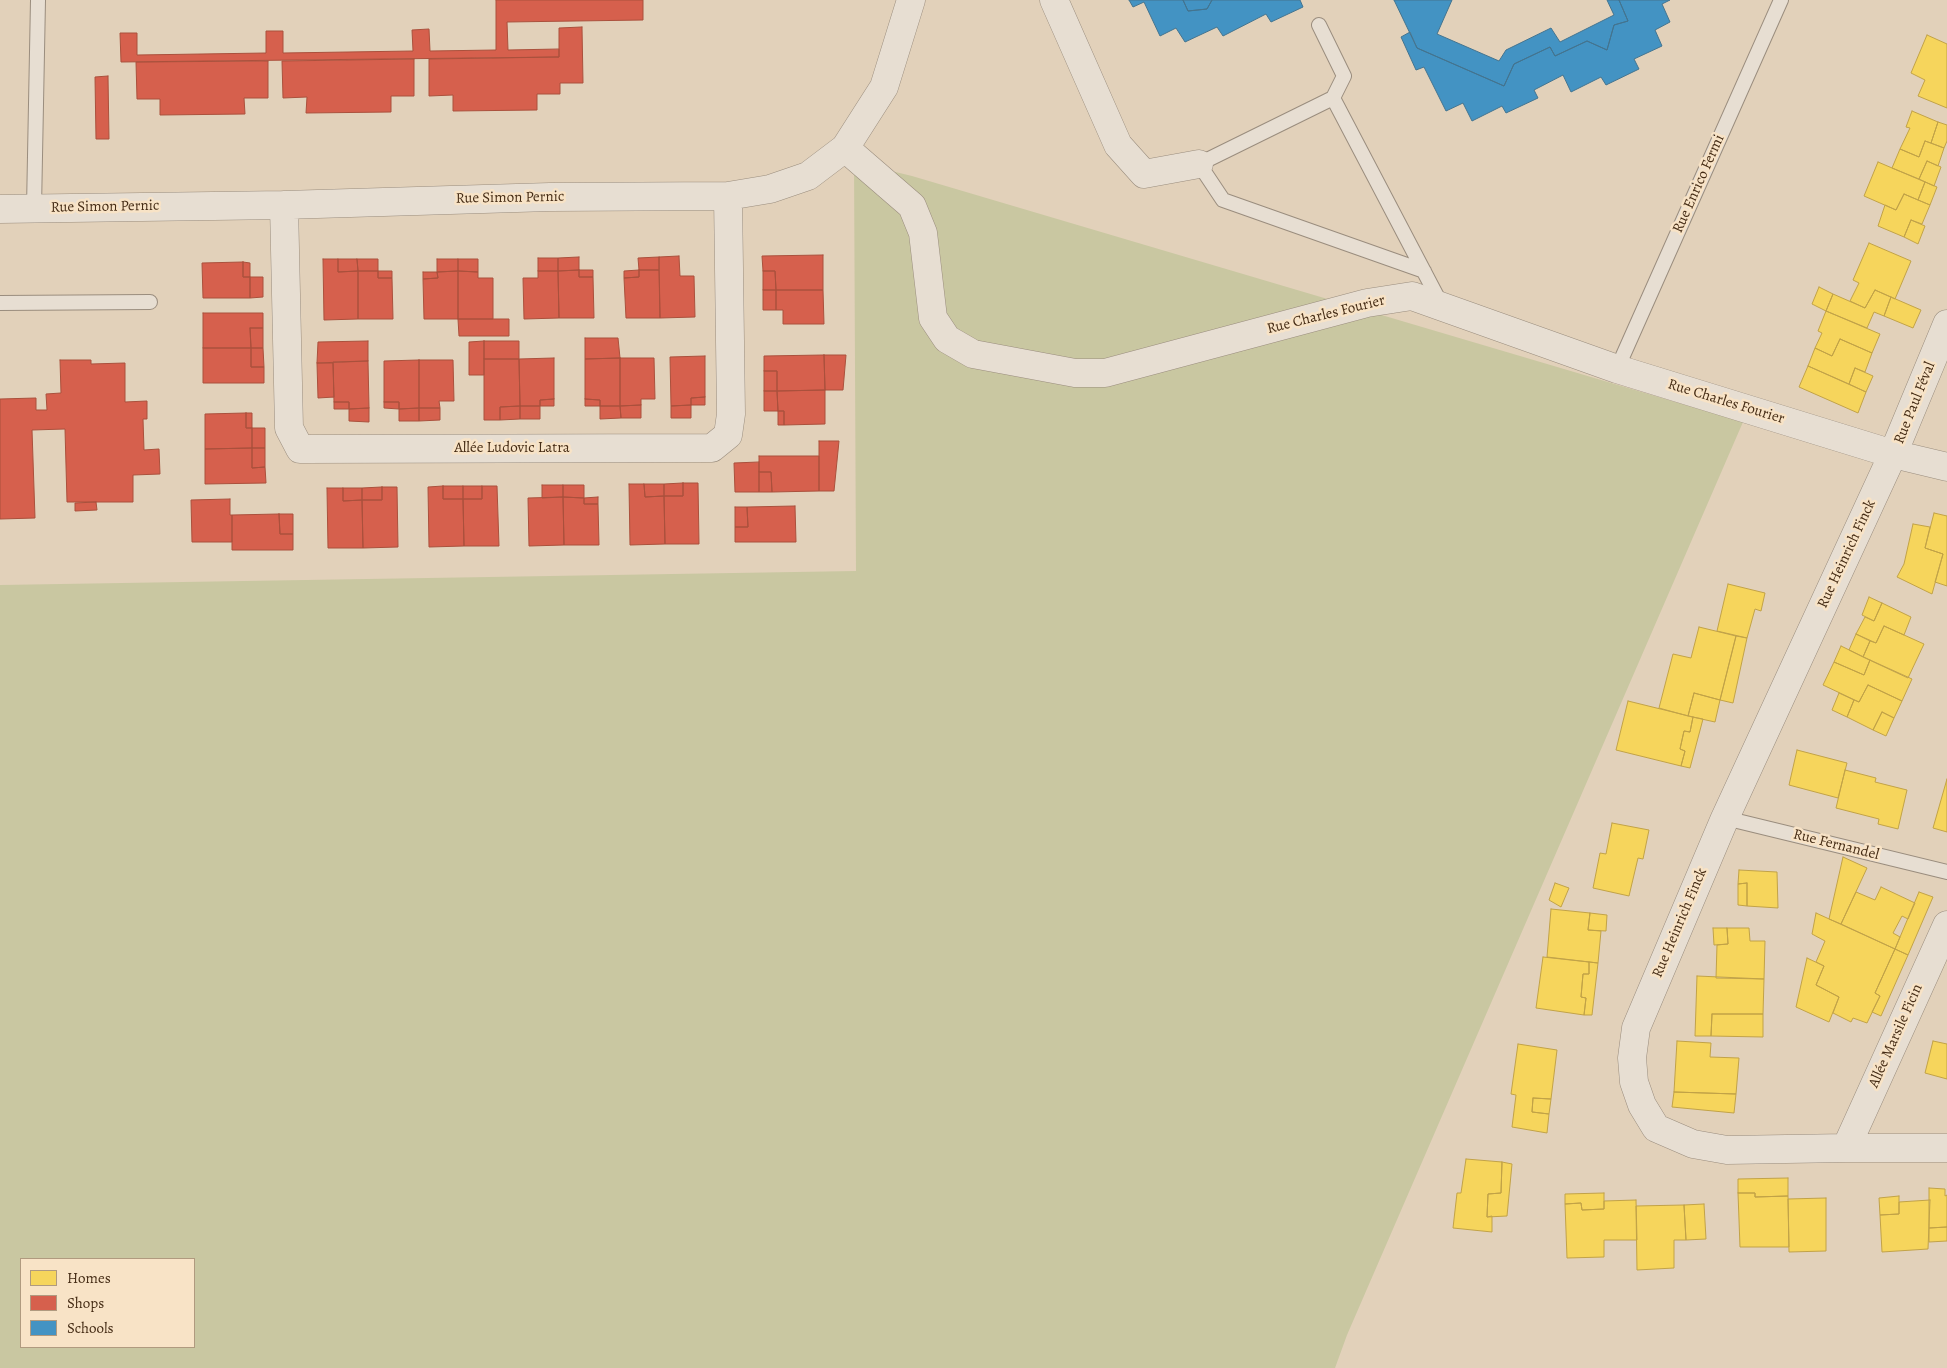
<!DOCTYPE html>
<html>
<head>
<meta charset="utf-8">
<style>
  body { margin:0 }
  #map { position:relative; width:1947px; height:1368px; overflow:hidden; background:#e2d1ba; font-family:Alegreya,serif }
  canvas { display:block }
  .legend { position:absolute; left:20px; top:1258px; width:175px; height:90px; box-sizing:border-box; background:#f8e3c6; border:1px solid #b09a7f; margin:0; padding:6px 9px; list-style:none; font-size:15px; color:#452c15 }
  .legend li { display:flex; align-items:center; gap:10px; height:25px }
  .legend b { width:25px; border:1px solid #b09a7f }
</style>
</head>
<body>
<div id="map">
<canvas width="1947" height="1368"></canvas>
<ul class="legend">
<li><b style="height:14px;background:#f6d55c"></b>Homes</li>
<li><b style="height:14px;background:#d6604d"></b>Shops</li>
<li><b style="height:14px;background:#4393c3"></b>Schools</li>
</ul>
</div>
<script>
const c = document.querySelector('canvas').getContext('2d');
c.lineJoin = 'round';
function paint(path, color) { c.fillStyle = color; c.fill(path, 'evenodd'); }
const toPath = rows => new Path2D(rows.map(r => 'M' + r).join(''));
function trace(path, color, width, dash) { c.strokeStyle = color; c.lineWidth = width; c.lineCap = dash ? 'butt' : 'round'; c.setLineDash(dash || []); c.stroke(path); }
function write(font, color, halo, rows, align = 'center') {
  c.font = font + ' Alegreya,serif'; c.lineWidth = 5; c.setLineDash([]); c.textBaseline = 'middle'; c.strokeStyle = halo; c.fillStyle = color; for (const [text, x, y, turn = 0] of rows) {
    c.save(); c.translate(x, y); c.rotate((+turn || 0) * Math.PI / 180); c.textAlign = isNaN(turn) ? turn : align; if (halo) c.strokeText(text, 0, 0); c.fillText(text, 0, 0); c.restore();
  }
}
paint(toPath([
  [854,162,912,176,1743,422,1347,1335,1335,1368,0,1368,0,585,856,571],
  [21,1259,194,1259,194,1347,21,1347]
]), '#c9c7a1');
const homes = toPath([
  [1927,35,1947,44,1947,108,1918,96,1925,80,1911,73,1927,35],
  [1912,111,1938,122,1931,143,1925,141,1919,157,1900,149,1910,128,1906,127,1912,111],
  [1938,122,1947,125,1947,141,1944,148,1931,143,1938,122],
  [1925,141,1944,148,1938,166,1927,161,1919,179,1892,168,1900,149,1919,157,1925,141],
  [1927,161,1941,167,1934,186,1919,179,1927,161],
  [1878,162,1925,182,1918,200,1904,194,1896,210,1864,196,1878,162],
  [1925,182,1937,187,1930,205,1918,200,1925,182],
  [1904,194,1930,205,1922,224,1911,220,1904,237,1878,226,1885,205,1896,210,1904,194],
  [1911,220,1925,226,1918,244,1904,237,1911,220],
  [1869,243,1911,261,1895,299,1875,290,1865,308,1850,301,1859,283,1853,280,1869,243],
  [1819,287,1833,294,1826,311,1812,304,1819,287],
  [1875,290,1891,297,1884,316,1874,312,1867,328,1826,311,1833,294,1865,308,1875,290],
  [1891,297,1921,310,1913,328,1884,316,1891,297],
  [1826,311,1880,334,1872,353,1840,339,1832,356,1815,348,1822,333,1818,331,1826,311],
  [1840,339,1872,353,1865,372,1855,368,1849,384,1808,366,1815,348,1832,356,1840,339],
  [1808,366,1866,392,1858,413,1799,387,1808,366],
  [1855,368,1873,376,1866,392,1849,384,1855,368],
  [1934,513,1947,516,1947,586,1935,582,1943,554,1925,548,1934,513],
  [1913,524,1930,527,1925,548,1943,554,1932,594,1897,577,1904,564,1913,524],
  [1728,584,1765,593,1761,611,1755,609,1747,638,1717,631,1728,584],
  [1869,597,1882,603,1874,621,1862,615,1869,597],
  [1882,603,1911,617,1904,635,1884,626,1876,643,1856,634,1865,617,1874,621,1882,603],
  [1884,626,1924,644,1908,678,1863,657,1870,641,1876,643,1884,626],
  [1699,627,1736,636,1720,700,1694,693,1688,716,1659,708,1673,654,1691,658,1699,627],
  [1856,634,1870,641,1863,657,1849,650,1856,634],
  [1736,636,1747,638,1733,703,1720,700,1736,636],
  [1841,646,1870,660,1864,675,1834,662,1841,646],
  [1870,660,1912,679,1902,701,1868,685,1859,702,1823,685,1834,662,1864,675,1870,660],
  [1868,685,1902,701,1894,718,1882,712,1873,730,1847,717,1854,700,1859,702,1868,685],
  [1694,693,1720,700,1715,722,1688,716,1694,693],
  [1839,693,1854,700,1847,717,1832,710,1839,693],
  [1628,701,1693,717,1690,732,1684,731,1680,749,1685,751,1681,766,1616,750,1628,701],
  [1882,712,1894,718,1886,736,1873,730,1882,712],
  [1693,717,1703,719,1690,768,1681,766,1685,751,1680,749,1684,731,1690,732,1693,717],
  [1797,750,1847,763,1838,798,1789,785,1797,750],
  [1845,770,1876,778,1875,782,1907,790,1898,829,1878,824,1879,819,1836,808,1845,770],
  [1947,779,1947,832,1933,828,1947,779],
  [1612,823,1649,830,1643,859,1638,858,1629,896,1593,888,1600,853,1606,854,1612,823],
  [1843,857,1867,868,1841,924,1829,919,1843,857],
  [1739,870,1777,872,1778,908,1747,906,1747,883,1738,884,1739,870],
  [1555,883,1569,888,1561,907,1549,900,1555,883],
  [1747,883,1747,906,1738,905,1738,884,1747,883],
  [1881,887,1915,903,1908,919,1902,916,1893,933,1900,937,1895,949,1841,924,1856,892,1875,900,1881,887],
  [1919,892,1933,897,1908,955,1895,949,1919,892],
  [1551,909,1590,913,1588,930,1601,931,1598,963,1547,957,1551,909],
  [1590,913,1607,915,1606,931,1588,930,1590,913],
  [1816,913,1895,949,1875,993,1880,996,1867,1023,1853,1018,1851,1022,1833,1013,1839,997,1816,985,1824,966,1816,962,1825,941,1812,934,1816,913],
  [1713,928,1727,928,1728,944,1714,945,1713,928],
  [1727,928,1749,928,1750,941,1765,941,1764,979,1716,978,1717,945,1728,944,1727,928],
  [1895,949,1908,955,1881,1016,1872,1012,1880,996,1875,993,1895,949],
  [1543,957,1589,962,1589,974,1583,974,1581,997,1586,998,1584,1015,1536,1008,1543,957],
  [1807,958,1824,966,1816,985,1839,997,1829,1022,1796,1007,1807,958],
  [1589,962,1598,963,1592,1015,1584,1015,1586,998,1581,997,1583,974,1589,974,1589,962],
  [1697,976,1764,979,1763,1014,1712,1014,1711,1036,1695,1036,1697,976],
  [1712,1014,1763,1014,1763,1037,1711,1036,1712,1014],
  [1677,1041,1711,1043,1710,1057,1739,1058,1736,1094,1674,1092,1677,1041],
  [1933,1041,1947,1044,1947,1079,1925,1073,1933,1041],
  [1518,1044,1557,1050,1551,1099,1533,1098,1532,1112,1549,1114,1547,1133,1512,1127,1516,1095,1511,1094,1518,1044],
  [1674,1092,1736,1094,1734,1113,1672,1107,1674,1092],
  [1533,1098,1551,1099,1549,1114,1532,1112,1533,1098],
  [1466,1159,1502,1162,1501,1193,1488,1194,1487,1217,1492,1216,1492,1232,1453,1228,1457,1193,1461,1193,1466,1159],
  [1502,1162,1512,1164,1507,1216,1487,1217,1488,1194,1501,1193,1502,1162],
  [1788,1178,1788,1196,1755,1197,1755,1193,1738,1193,1738,1179,1788,1178],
  [1929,1188,1945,1189,1945,1196,1947,1195,1947,1227,1929,1228,1929,1188],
  [1604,1193,1604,1209,1582,1210,1581,1203,1565,1204,1565,1194,1604,1193],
  [1738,1193,1755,1193,1755,1197,1788,1196,1789,1247,1740,1247,1738,1193],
  [1899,1196,1899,1214,1880,1215,1879,1198,1899,1196],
  [1826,1198,1826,1251,1789,1252,1788,1199,1826,1198],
  [1636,1200,1637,1240,1604,1240,1604,1257,1567,1258,1565,1204,1581,1203,1582,1210,1604,1209,1604,1201,1636,1200],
  [1930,1200,1928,1249,1882,1252,1880,1215,1899,1214,1899,1202,1930,1200],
  [1704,1204,1706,1239,1686,1240,1684,1205,1704,1204],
  [1684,1205,1686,1240,1674,1240,1674,1268,1637,1270,1636,1206,1684,1205],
  [1947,1227,1947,1241,1929,1242,1929,1228,1947,1227]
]);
paint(homes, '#f6d55c');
trace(homes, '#c1a247', 1);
const shops = toPath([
  [496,0,643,0,643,20,507,22,508,50,559,49,559,57,121,62,120,33,137,33,137,55,266,53,266,31,283,31,283,53,413,51,412,30,429,29,430,51,496,50,496,0],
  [582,27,583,83,560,83,560,94,537,94,537,110,453,111,453,95,429,96,429,59,559,57,559,28,582,27],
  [414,59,414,96,391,96,391,112,306,113,307,97,283,98,282,61,414,59],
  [268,61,268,98,244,98,245,114,160,115,160,99,137,99,136,62,268,61],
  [108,76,109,139,96,139,95,77,108,76],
  [823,255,823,290,776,290,775,271,763,271,762,256,823,255],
  [679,256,680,276,694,276,695,317,660,318,659,257,679,256],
  [579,257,579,270,558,271,558,258,579,257],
  [659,257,659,270,639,270,638,258,659,257],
  [538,258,558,258,558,271,538,271,538,258],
  [323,259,338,259,338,272,358,271,358,319,324,320,323,259],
  [338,259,357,259,358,271,338,272,338,259],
  [357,259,378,259,378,271,358,271,357,259],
  [437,259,458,259,458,271,437,272,437,259],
  [458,259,478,259,478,272,458,271,458,259],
  [243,262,250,263,250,277,243,277,243,262],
  [243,262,243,277,250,277,250,298,203,298,202,263,243,262],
  [579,270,593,270,593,277,579,277,579,270],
  [579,270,579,277,593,277,594,318,559,318,558,271,579,270],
  [639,270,639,277,624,278,624,271,639,270],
  [639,270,659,270,660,318,626,318,624,278,639,277,639,270],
  [358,271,378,271,378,278,392,278,393,319,358,319,358,271],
  [378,271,392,271,392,278,378,278,378,271],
  [458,271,478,272,478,278,493,278,493,319,458,319,458,271],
  [458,271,458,319,424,319,423,279,438,278,437,272,458,271],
  [538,271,558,271,559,318,524,319,523,278,538,278,538,271],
  [763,271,775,271,776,290,763,290,763,271],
  [423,272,437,272,438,278,423,279,423,272],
  [250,277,263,277,263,297,250,298,250,277],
  [763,290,776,290,776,310,763,310,763,290],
  [776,290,823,290,824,324,783,324,783,310,776,310,776,290],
  [203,313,263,313,263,328,250,328,251,348,203,348,203,313],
  [458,319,509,319,509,336,459,336,458,319],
  [250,328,263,328,263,348,251,348,250,328],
  [585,338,618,338,620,358,585,359,585,338],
  [368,341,368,361,317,363,318,342,368,341],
  [484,341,519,341,519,359,484,359,484,341],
  [484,341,484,375,469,375,469,342,484,341],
  [203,348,251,348,251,367,264,367,264,383,203,383,203,348],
  [251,348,263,348,264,367,251,367,251,348],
  [824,355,846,355,843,390,825,390,824,355],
  [824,355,825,390,777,391,777,371,764,371,764,356,824,355],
  [705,356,705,397,691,398,691,405,671,406,670,357,705,356],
  [554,358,554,399,540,400,540,406,520,406,519,359,554,358],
  [620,358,654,358,655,399,641,399,641,405,620,406,620,358],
  [620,358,620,406,600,406,600,400,585,399,585,359,620,358],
  [484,359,519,359,520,406,500,407,500,420,484,420,484,359],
  [60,360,91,360,91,364,125,363,125,402,147,401,147,419,143,419,144,450,159,449,160,474,133,475,133,502,67,502,65,429,32,430,35,518,0,519,0,399,36,398,36,410,47,410,46,394,61,393,60,360],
  [419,360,419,408,399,409,399,402,384,402,384,361,419,360],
  [419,360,453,360,454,401,439,401,440,408,419,408,419,360],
  [368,361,369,408,349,409,349,402,334,402,333,362,368,361],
  [317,363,333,363,334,397,318,398,317,363],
  [764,371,777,371,777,391,764,391,764,371],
  [825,390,825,424,784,425,784,411,778,411,777,391,825,390],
  [764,391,777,391,778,411,764,411,764,391],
  [705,397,705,405,691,405,691,398,705,397],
  [554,399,554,406,540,406,540,400,554,399],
  [585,399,600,400,600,406,585,406,585,399],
  [334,402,349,402,349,409,334,409,334,402],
  [384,402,399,402,399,409,384,408,384,402],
  [641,405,641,418,621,418,620,406,641,405],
  [691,405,691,418,671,418,671,406,691,405],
  [520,406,540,406,540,419,520,419,520,406],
  [520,406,520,419,500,420,500,407,520,406],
  [600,406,620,406,621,418,600,419,600,406],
  [369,408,369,422,349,421,349,409,369,408],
  [419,408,440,408,440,420,419,421,419,408],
  [419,408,419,421,399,421,399,409,419,408],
  [778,411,784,411,784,425,778,425,778,411],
  [246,413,252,413,252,428,246,428,246,413],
  [246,413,246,428,252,428,252,448,205,449,205,414,246,413],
  [252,428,265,428,265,448,252,448,252,428],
  [819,441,839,441,834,491,819,491,819,441],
  [252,448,265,448,265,467,252,468,252,448],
  [252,448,252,468,265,467,266,483,205,484,205,449,252,448],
  [759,456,819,456,819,491,772,492,771,472,759,472,759,456],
  [759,462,759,492,735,492,734,463,759,462],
  [759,472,771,472,772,492,759,492,759,472],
  [683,483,683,496,664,496,664,484,683,483],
  [683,483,698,483,699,544,665,544,664,496,683,496,683,483],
  [629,484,644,484,645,497,664,496,665,544,630,545,629,484],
  [644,484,664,484,664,496,645,497,644,484],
  [542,485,563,485,563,497,542,498,542,485],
  [563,485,584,485,584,498,563,497,563,485],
  [443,486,463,486,463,499,443,499,443,486],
  [443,486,443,499,463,499,464,546,429,547,428,487,443,486],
  [463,486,482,486,482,499,463,499,463,486],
  [482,486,497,486,499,546,464,546,463,499,482,499,482,486],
  [382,487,382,500,362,500,362,488,382,487],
  [382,487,397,487,398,547,363,548,362,500,382,500,382,487],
  [327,488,343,488,343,501,362,500,363,548,328,548,327,488],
  [343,488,362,488,362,500,343,501,343,488],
  [563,497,564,545,529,546,528,498,563,497],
  [563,497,584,498,584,504,598,504,599,545,564,545,563,497],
  [598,497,598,504,584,504,584,498,598,497],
  [230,499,230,515,232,515,232,542,192,542,191,500,230,499],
  [96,502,97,510,75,511,75,503,96,502],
  [795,506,796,542,735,542,735,527,748,527,747,507,795,506],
  [735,507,747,507,748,527,735,527,735,507],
  [279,514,293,514,293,534,280,534,279,514],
  [279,514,280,534,293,534,293,550,232,550,232,515,279,514]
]);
paint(shops, '#d6604d');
trace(shops, '#aa503c', 1);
const schools = toPath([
  [1129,0,1183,0,1188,11,1207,9,1212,0,1300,0,1303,7,1271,22,1266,14,1223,36,1217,27,1185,42,1176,28,1160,36,1144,2,1133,7,1129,0],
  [1183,0,1212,0,1207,9,1188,11,1183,0],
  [1394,0,1452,0,1437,34,1499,61,1506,50,1551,28,1560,42,1614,15,1607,0,1619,0,1628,21,1614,25,1607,50,1587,41,1555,56,1550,47,1514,64,1504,86,1417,48,1394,0],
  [1619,0,1670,0,1662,4,1670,22,1655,30,1662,46,1634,59,1639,69,1606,85,1601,77,1571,92,1563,75,1534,90,1538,98,1506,113,1502,106,1472,121,1463,103,1446,111,1424,67,1416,70,1401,37,1410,32,1417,48,1504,86,1514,64,1550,47,1555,56,1587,41,1607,50,1614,25,1628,21,1619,0]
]);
paint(schools, '#4393c3');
trace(schools, '#44748f', 1);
const service = toPath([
  [1319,25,1344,76,1333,98,1441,304],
  [1333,98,1199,164,1223,200,1424,271],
  [34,208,38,0],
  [0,303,150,302],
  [1617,369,1781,0],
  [1725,818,1947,872]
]);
const minor = toPath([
  [1054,0,1118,145,1144,174,1199,164],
  [845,148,912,206,923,233,933,318,947,339,973,354,1075,373,1105,373,1367,303,1412,296,1617,369,1893,454,1947,467],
  [284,205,289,428,300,449,712,448,728,435,731,414,728,196],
  [0,209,284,205,550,197,728,196,770,189,808,176,845,148,884,87,911,0],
  [1947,324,1893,454,1725,818,1636,1028,1632,1058,1634,1082,1642,1105,1656,1128,1693,1144,1727,1150,1846,1148,1947,1148],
  [1846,1148,1947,925]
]);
trace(service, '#9a8d7e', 16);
trace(minor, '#9a8d7e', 29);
trace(service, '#e7ded2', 14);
trace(minor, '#e7ded2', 28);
write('15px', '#452c15', '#f8e3c6', [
  ["Rue Enrico Fermi",1699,184,-66],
  ["Rue Simon Pernic",510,198,-1],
  ["Rue Simon Pernic",105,207,-1],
  ["Rue Charles Fourier",1326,315,-14],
  ["Rue Charles Fourier",1726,402,17],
  ["Rue Paul Féval",1915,403,-68],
  ["Allée Ludovic Latra",512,448],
  ["Rue Heinrich Finck",1847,554,-65],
  ["Rue Fernandel",1836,845,14],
  ["Rue Heinrich Finck",1680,923,-67],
  ["Allée Marsile Ficin",1896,1036,-66]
]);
</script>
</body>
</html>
